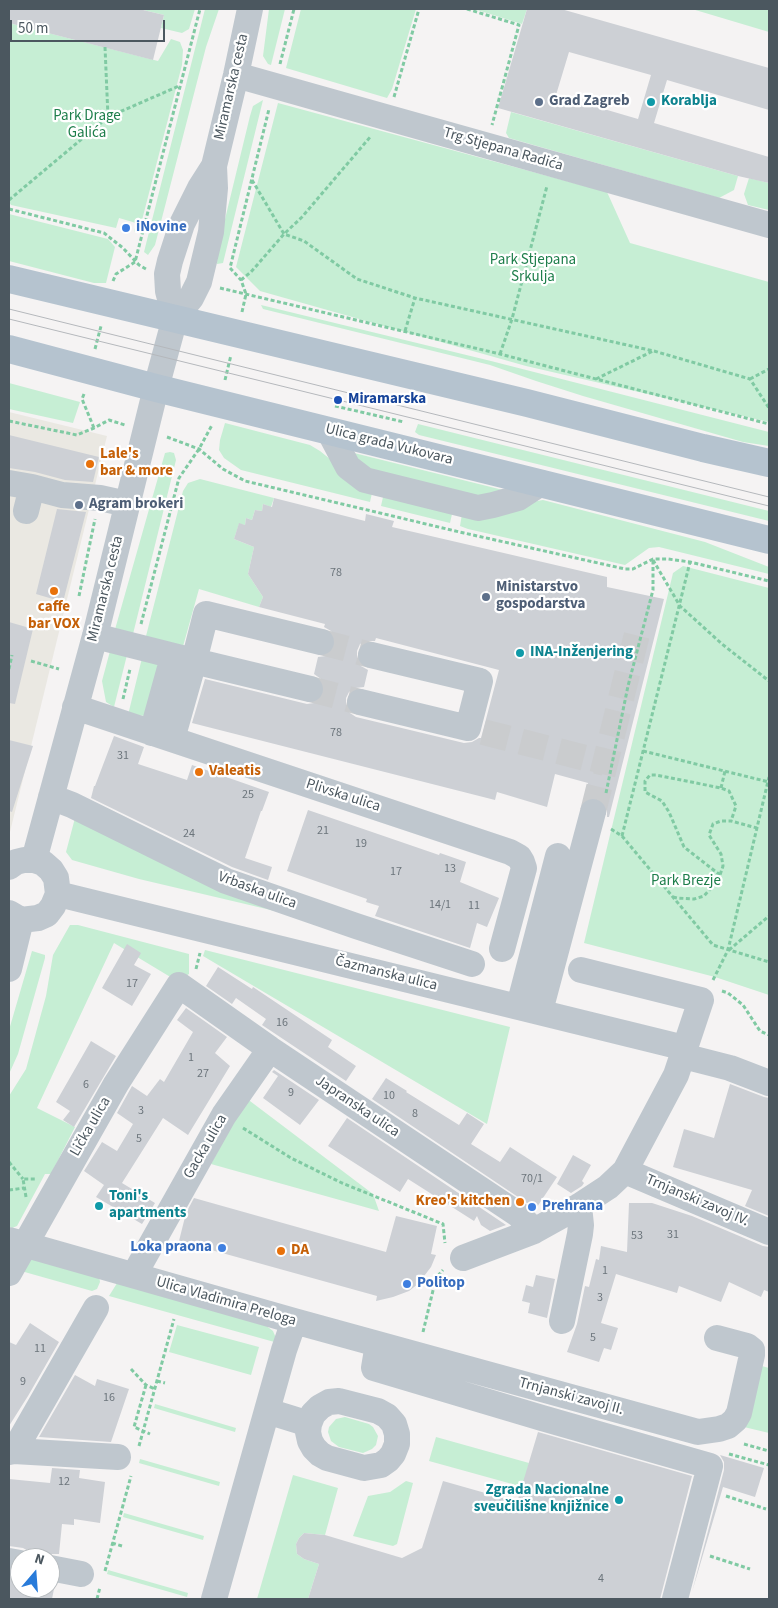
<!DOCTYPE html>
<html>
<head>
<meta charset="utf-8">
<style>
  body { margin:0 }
  #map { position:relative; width:778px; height:1608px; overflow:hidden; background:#f5f3f3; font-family:"Source Sans 3",sans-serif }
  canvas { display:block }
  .frame { position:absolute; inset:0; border:10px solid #4b575f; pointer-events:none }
  .north { position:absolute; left:10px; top:1548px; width:50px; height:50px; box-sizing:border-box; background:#fff; border:1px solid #b7bcbf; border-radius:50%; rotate:18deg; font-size:14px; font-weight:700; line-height:20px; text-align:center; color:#4b575f }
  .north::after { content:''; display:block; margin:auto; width:18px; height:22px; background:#287bda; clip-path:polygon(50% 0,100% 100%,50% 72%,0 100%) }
  .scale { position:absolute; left:10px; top:20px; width:155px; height:22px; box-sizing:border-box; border:2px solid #4b575f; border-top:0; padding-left:6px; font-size:15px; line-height:18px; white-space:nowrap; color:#4b575f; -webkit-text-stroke:4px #fff; paint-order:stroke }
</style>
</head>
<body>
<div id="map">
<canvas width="778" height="1608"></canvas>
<div class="frame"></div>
<div class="north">N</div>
<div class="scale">50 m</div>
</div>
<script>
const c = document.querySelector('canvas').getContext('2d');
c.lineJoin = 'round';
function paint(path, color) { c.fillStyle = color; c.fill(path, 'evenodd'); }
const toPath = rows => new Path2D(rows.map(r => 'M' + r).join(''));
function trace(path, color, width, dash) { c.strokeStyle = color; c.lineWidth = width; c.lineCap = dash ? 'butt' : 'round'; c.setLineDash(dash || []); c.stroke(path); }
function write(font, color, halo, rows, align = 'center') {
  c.font = font + ' "Source Sans 3",sans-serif'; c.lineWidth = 4.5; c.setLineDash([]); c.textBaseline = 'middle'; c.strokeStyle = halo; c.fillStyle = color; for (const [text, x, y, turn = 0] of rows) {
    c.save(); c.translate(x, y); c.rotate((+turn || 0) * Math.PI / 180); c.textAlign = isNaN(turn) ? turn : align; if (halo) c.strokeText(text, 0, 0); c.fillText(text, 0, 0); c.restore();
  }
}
paint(toPath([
  [9,412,107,436,9,836]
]), '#eae8e2');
paint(toPath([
  [139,9,195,9,189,29,182,33,161,28,164,15],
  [205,9,219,9,206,47,155,245,148,255,144,252],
  [269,9,285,9,271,65,268,64,263,56],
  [301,9,416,9,392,89,387,98,286,68],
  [474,9,527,9,522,24],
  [691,9,769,9,769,32,692,9],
  [9,23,158,61,171,39,180,42,183,50,182,65,141,224,134,232,136,223,119,218,116,228,11,205,9,202],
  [263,100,223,263,217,264,218,248,250,116,253,106],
  [278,103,607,192,630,243,769,282,769,422,526,366,260,291,236,267],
  [511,112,738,176,734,190,719,198,509,138,506,133],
  [749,178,769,183,769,210,748,205,744,194],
  [9,214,108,239,115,247,106,283,94,283,9,261],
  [261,305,491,361,769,432,769,446,743,442,583,396,536,381,490,365,263,309],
  [9,383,80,402,73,423,9,409],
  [225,423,310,445,320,451,372,493,370,502,241,470,224,458,219,450,220,440],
  [418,424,769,511,769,521,419,435,415,432],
  [170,452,174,453,176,460,133,634,114,633,161,467,165,453],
  [354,453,507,491,490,500,377,478,350,454],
  [200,479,274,498,271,507,263,504,262,511,255,510,252,520,246,518,245,525,239,524,234,539,254,547,248,574,263,597,259,607,199,589,182,650,145,640,183,491,188,483],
  [383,497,452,514,450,523,381,506],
  [543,500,705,542,769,567,769,574,659,547,649,548,625,565,468,529,460,526,462,514],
  [683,566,769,588,769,995,715,977,584,943,673,573],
  [110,651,127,655,114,707,106,702,102,681],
  [142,658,162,662,148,716,128,715],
  [75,818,309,919,139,879,72,860,66,852],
  [70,925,78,925,189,954,189,974,177,981,114,943,37,1108,75,1127,51,1174,45,1174,17,1226,12,1228,9,1226,9,1096,26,1069,46,996,53,955],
  [205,950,510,1027,487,1124,203,956],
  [32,951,45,955,45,958,18,1054,9,1074,9,1030],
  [246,1098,373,1194,379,1211,211,1164],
  [28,1258,99,1276,100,1282,97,1289,92,1291,21,1271],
  [119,1280,256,1318,273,1331,278,1343,109,1296],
  [177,1325,259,1347,251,1375,169,1352],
  [758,1365,769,1368,769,1433,744,1427],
  [155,1404,236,1428,235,1432,154,1408],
  [345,1417,369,1424,373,1427,378,1436,376,1445,372,1449,363,1453,339,1447,331,1441,328,1432,329,1427,336,1419],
  [436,1437,529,1463,523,1487,429,1461],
  [140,1459,220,1482,219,1486,139,1463],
  [293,1475,338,1488,325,1535,304,1533,299,1538,296,1544,297,1554,304,1559,319,1564,308,1599,257,1599],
  [406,1481,413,1483,397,1544,393,1546,353,1536,368,1496,390,1492],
  [124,1513,204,1536,203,1540,123,1517],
  [108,1570,188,1593,187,1597,107,1574]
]), '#c6eed4');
paint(toPath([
  [9,9,139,9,164,15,153,60,9,23],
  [527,9,561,9,769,68,769,110,667,80,654,123,769,157,769,183,738,176,498,108],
  [569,52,651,75,638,119,556,95],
  [9,435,99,457,93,482,65,480,35,472,9,468],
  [274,498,365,521,366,514,394,521,392,527,607,577,607,587,664,599,609,817,607,817,607,808,603,801,596,797,590,797,584,801,588,783,555,774,547,807,497,792,495,800,192,723,205,679,307,704,314,703,320,700,324,693,324,684,321,679,314,674,318,657,326,656,332,652,336,645,335,637,331,631,324,627,325,624,259,607,263,597,248,574,254,547,234,539,239,523,245,525,246,518,252,520,255,510,262,511,263,504,272,507],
  [376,638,499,670,481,738,479,738,472,742,464,743,356,717,350,713,346,707,346,698,349,692,355,688,364,687,368,670,361,666,357,660,357,651,360,644,367,641,375,641],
  [57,509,86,512,63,602,36,594],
  [9,622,33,629,15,704,9,703],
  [114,736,144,747,138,764,187,780,192,765,269,792,262,811,261,811,245,858,272,867,268,880,232,867,91,798,94,786,95,786],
  [9,740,33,746,12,812,9,811],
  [308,810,439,855,440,853,466,862,460,882,499,898,487,927,477,923,470,948,375,916,379,906,366,902,367,899,287,871],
  [127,944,141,953,134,965,151,974,132,1006,102,988],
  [218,967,252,989,253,987,332,1040,328,1047,356,1066,346,1081,262,1025,266,1019,236,998,232,1004,206,986],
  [186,1008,227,1037,215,1053,230,1066,188,1135,163,1118,122,1183,155,1203,142,1224,96,1197,104,1185,84,1171,102,1142,117,1151,133,1124,117,1113,132,1086,147,1096,160,1079,164,1082,193,1032,177,1020],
  [91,1041,116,1056,74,1127,63,1120,70,1111,56,1102],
  [274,1070,319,1100,300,1125,263,1098,278,1076,272,1072],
  [386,1078,407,1091,406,1092,459,1125,467,1113,484,1124,471,1144,500,1162,510,1147,557,1177,535,1210,527,1203,372,1099],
  [730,1084,764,1097,769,1098,769,1216,745,1206,752,1190,673,1167,684,1129,714,1138],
  [347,1118,506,1225,490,1231,481,1225,477,1216,474,1221,408,1179,400,1192,328,1146],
  [573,1155,591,1165,582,1181,584,1183,582,1186,571,1193,557,1184],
  [194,1198,386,1252,396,1216,437,1226,431,1254,436,1255,431,1267,418,1284,409,1291,393,1297,376,1301,377,1296,179,1241,186,1213],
  [629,1203,652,1203,692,1216,763,1246,769,1247,769,1292,764,1290,761,1297,729,1282,721,1302,679,1286,677,1293,616,1274,601,1323,618,1328,611,1350,604,1348,599,1362,567,1352,577,1324,585,1286,589,1287,596,1259,599,1260,601,1246,627,1252],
  [536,1275,555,1279,547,1318,528,1313,530,1303,522,1301,526,1285,533,1287],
  [30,1323,59,1342,28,1396,9,1426,9,1342,16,1345],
  [75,1375,95,1386,97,1379,129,1389,111,1442,39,1437],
  [538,1432,692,1476,660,1599,308,1599,319,1564,304,1559,297,1554,296,1544,299,1538,304,1533,325,1535,402,1558,422,1548,443,1481,517,1502],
  [720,1455,764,1468,755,1497,723,1487,692,1592,724,1470,724,1462],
  [52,1468,80,1470,79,1478,105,1482,100,1523,74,1519,74,1525,62,1524,59,1554,46,1554,39,1558,34,1558,30,1552,23,1548,9,1546,9,1479,50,1483],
  [9,1576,20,1578,20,1588,50,1588,50,1583,55,1584,52,1599,9,1599]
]), '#cdd0d5');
trace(toPath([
  [321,642,371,655],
  [310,689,360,702],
  [483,732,605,763],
  [593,812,638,630]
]), '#caccce', 26, [26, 13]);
trace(toPath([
  [467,9,519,25,492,125],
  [105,47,108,117],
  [280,64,294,9],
  [394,97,419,9],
  [252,180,284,234,304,241,357,279,415,298,654,351,750,379,769,408],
  [9,200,108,117,179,86],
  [9,209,104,233,123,248,139,265,146,269],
  [241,280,251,272,284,234,302,217,371,136],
  [113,281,116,274,135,262,200,9],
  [220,288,500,354,769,424],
  [242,312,246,294,241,280,230,268,269,109],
  [405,331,415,298],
  [95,349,101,326],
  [500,354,512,319,547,186],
  [596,379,653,351],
  [750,379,769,369],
  [225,380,231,355],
  [84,394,82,399,94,428],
  [335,406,404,422],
  [9,421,77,435,94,428,109,420,125,425],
  [167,437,199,449,223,469,245,481,464,533,625,569,633,569,653,559,668,559,690,562,769,581],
  [653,560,680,606,722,644,769,681],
  [79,596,95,519],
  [141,624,179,478,199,449,212,425],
  [31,661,59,669],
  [9,669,12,655],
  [123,699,130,669],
  [643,751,769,782],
  [721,788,725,771],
  [606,793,628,686,653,590,653,559],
  [611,829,622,836,713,945,769,962],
  [622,836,690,562],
  [720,875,684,847,669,812,662,801,645,792,645,781,650,775,656,775,721,788,729,791,736,806,731,821],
  [673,897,677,898,694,899,704,896,713,886,720,875,723,866,721,854,709,835,713,824,721,821,731,821,757,828],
  [729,950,769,916],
  [196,969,200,953],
  [713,980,728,950,769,777],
  [722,991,728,993,743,1005,760,1031,769,1035],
  [243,1128,291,1158,342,1183,443,1224,445,1243],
  [9,1162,23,1179],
  [9,1190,24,1188],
  [26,1197,23,1179,36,1179],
  [423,1332,436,1278,443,1270],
  [131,1369,146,1385,155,1389],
  [157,1381,165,1383],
  [146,1385,134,1427,150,1434],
  [744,1444,769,1451],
  [139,1446,174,1319],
  [729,1454,769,1465],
  [726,1496,766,1509],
  [112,1543,122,1546],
  [710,1556,750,1569],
  [105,1571,131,1476],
  [97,1599,100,1587]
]), '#80caa3', 3, [4, 2.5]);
trace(toPath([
  [236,75,769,225],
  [175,318,168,291,167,274,170,261,182,224,200,188,214,166],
  [329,431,348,467,365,480,478,508,493,505,518,498,541,483],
  [9,483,32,487],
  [26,511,32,487,62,495,100,498,127,504],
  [95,636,194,661,172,739],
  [310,689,194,661,206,614,321,642],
  [360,702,468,728,480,681,371,655],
  [75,707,510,852,519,857,522,862,524,868,502,949],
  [152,733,170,668],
  [51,797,72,805,226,881,356,926,472,964],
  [34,860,95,636,156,388,175,318,191,298,199,282,211,232,215,188,214,166,236,75,250,9],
  [9,867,16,862,24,860,34,860,43,863,51,870,56,878,58,894,53,906,47,914,38,918,21,920,9,913],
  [58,894,685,1048,676,1075,625,1171,608,1187,579,1206,534,1231,463,1258],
  [9,969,21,920],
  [581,970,701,1000,685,1048],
  [519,1006,558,856],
  [540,1011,593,812],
  [683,1056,730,1068,769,1083],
  [625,1171,769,1232],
  [9,1240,294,1321,698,1432,719,1429,728,1426,735,1420,739,1413,752,1355,752,1350,747,1346,717,1338],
  [9,1273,116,1084,179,985,270,1049,519,1215,534,1231],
  [134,1275,224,1115,270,1049],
  [562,1321,580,1234,581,1225,579,1206],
  [378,1344,374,1368,542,1418,710,1466,675,1599],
  [339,1401,378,1411,387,1416,394,1424,397,1434,397,1444,393,1454,388,1460,381,1465,364,1468,327,1458,320,1454,314,1448,310,1441,308,1432,309,1424,313,1414,320,1407,329,1402,339,1401],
  [267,1411,309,1424],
  [14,1451,118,1457],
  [9,1452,14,1451,96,1308],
  [9,1561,20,1563],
  [50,1568,81,1574],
  [214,1599,284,1350,294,1321]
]), '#bfc7ce', 26);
trace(toPath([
  [9,279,527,403,703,448,769,463],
  [9,349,156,388,769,540]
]), '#b5c3cf', 28);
trace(toPath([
  [9,309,769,497],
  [9,319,769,506]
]), '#b5b8bc', 1);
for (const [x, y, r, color] of [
  [539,102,5,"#5c6f8a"],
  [651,102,5,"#0f9aa8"],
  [126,228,5,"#3f7fe0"],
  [338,400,5,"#1a4fb4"],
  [90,464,5,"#e8710a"],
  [79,505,5,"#5c6f8a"],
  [54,591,5,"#e8710a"],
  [486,597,5,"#5c6f8a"],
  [520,653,5,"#0f9aa8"],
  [199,772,5,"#e8710a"],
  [520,1202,5,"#e8710a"],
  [99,1206,5,"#0f9aa8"],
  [532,1207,5,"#3f7fe0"],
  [222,1248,5,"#3f7fe0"],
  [281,1251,5,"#e8710a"],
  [407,1284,5,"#3f7fe0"],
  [619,1500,5,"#0f9aa8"]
]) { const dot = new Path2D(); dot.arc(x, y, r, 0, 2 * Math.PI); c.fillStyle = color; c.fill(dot); trace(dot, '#fff', 2); }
write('12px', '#6c757c', null, [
  ["78",336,573],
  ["78",336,733],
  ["31",123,756],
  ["25",248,795],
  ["21",323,831],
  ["24",189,834],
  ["19",361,844],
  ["13",450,869],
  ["17",396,872],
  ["14/1",440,905],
  ["11",474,906],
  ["17",132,984],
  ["16",282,1023],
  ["1",191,1058],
  ["27",203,1074],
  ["6",86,1085],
  ["9",291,1093],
  ["10",389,1096],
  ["3",141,1111],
  ["8",415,1114],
  ["5",139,1139],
  ["70/1",532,1179],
  ["31",673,1235],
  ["53",637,1236],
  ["1",605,1271],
  ["3",600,1298],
  ["5",593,1338],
  ["11",40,1349],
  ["9",23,1382],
  ["16",109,1398],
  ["12",64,1482],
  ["4",601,1579]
]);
write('15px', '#4b575f', '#fff', [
  ["Miramarska cesta",232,87,-77],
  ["Trg Stjepana Radića",503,150,16],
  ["Ulica grada Vukovara",389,445,14],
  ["Miramarska cesta",106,589,-76],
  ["Plivska ulica",343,796,18],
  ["Vrbaska ulica",257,891,20],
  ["Čazmanska ulica",386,974,14],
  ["Japranska ulica",357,1107,34],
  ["Lička ulica",91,1127,-60],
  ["Gacka ulica",206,1147,-60],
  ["Trnjanski zavoj IV.",697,1201,23],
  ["Ulica Vladimira Preloga",226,1302,16],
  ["Trnjanski zavoj II.",571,1397,15]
]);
write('bold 15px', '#4e5e75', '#fff', [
  ["Grad Zagreb",549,102],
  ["Agram brokeri",89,505],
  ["Ministarstvo",496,588],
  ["gospodarstva",496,605]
], 'left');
write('bold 15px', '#0d838f', '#fff', [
  ["Korablja",661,102],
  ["INA-Inženjering",530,653],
  ["Toni's",109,1197],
  ["apartments",109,1214],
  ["Zgrada Nacionalne",609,1491,"right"],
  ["sveučilišne knjižnice",609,1508,"right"]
], 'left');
write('15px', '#1e7e4b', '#fff', [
  ["Park Drage",87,117],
  ["Galića",87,134],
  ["Park Stjepana",533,261],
  ["Srkulja",533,278],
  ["Park Brezje",686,882]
]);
write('bold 15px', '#366cbe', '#fff', [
  ["iNovine",136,228],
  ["Prehrana",542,1207],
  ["Loka praona",212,1248,"right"],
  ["Politop",417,1284]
], 'left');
write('bold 15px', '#164399', '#fff', [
  ["Miramarska",348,400]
], 'left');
write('bold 15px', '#c56008', '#fff', [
  ["Lale's",100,455],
  ["bar & more",100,472],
  ["caffe",54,608,"center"],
  ["bar VOX",54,625,"center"],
  ["Valeatis",209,772],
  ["Kreo's kitchen",510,1202,"right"],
  ["DA",291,1251]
], 'left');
</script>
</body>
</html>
